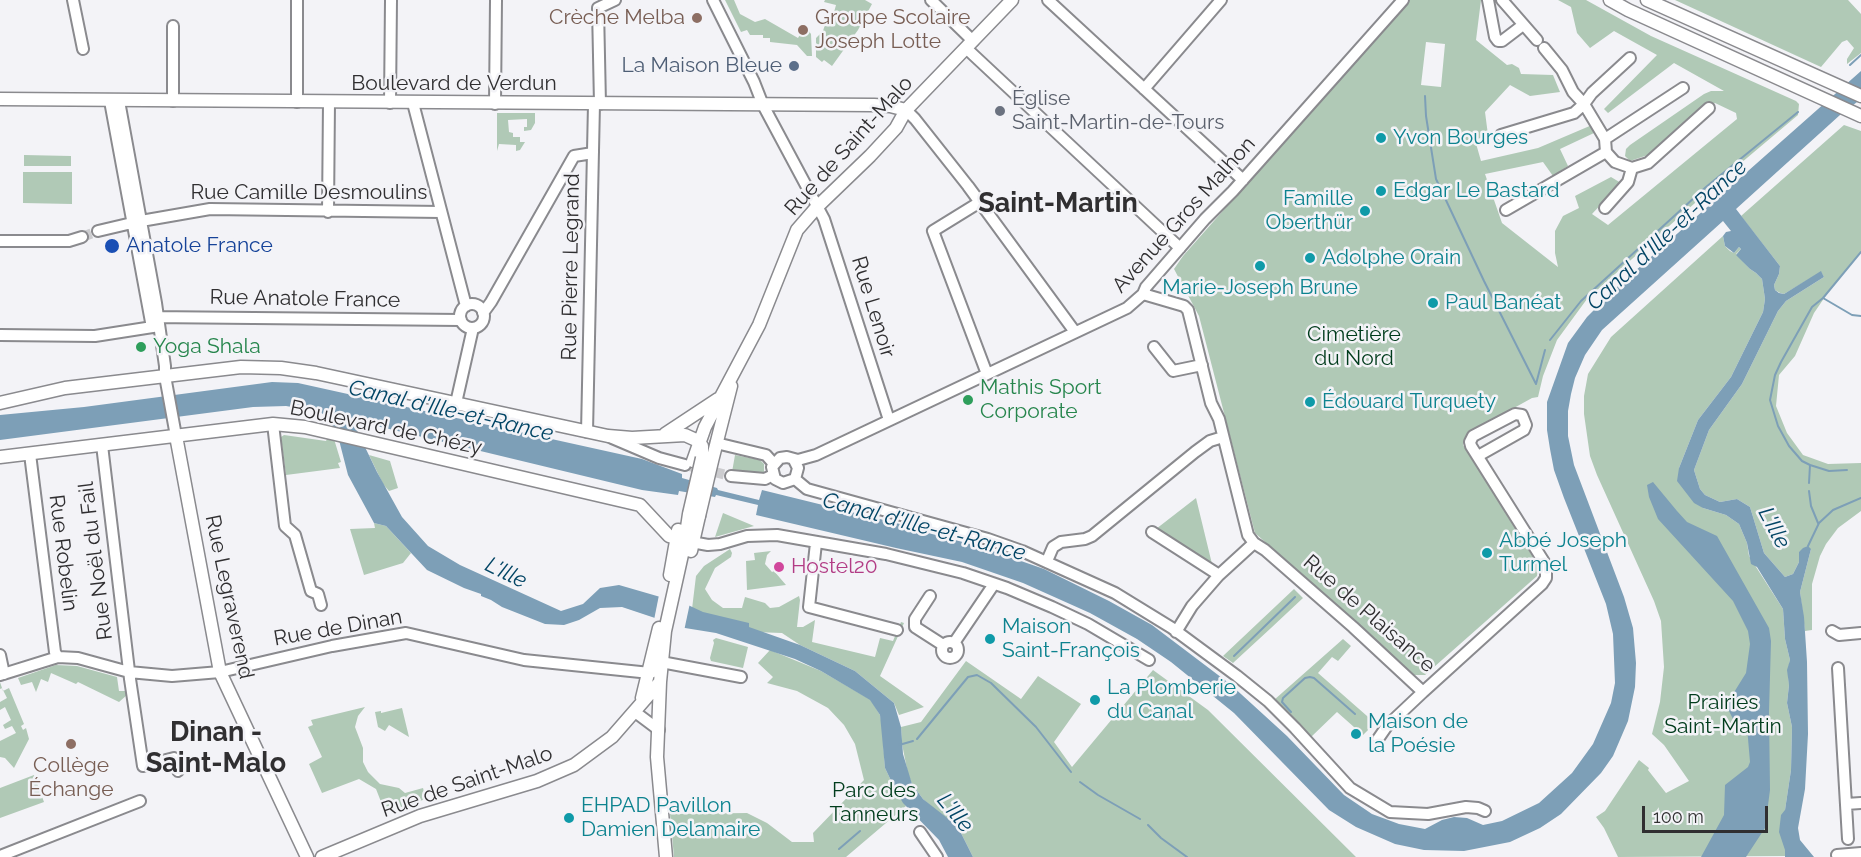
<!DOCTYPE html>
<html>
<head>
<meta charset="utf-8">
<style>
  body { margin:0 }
  #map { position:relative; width:1861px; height:857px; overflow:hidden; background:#f3f3f7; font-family:Raleway,sans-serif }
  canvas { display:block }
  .scale { position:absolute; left:1642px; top:806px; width:126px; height:27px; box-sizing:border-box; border:3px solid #302f31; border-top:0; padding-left:8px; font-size:18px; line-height:21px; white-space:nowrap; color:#302f31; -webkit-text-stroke:4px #f3f3f7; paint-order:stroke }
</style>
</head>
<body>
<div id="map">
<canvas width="1861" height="857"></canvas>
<div class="scale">100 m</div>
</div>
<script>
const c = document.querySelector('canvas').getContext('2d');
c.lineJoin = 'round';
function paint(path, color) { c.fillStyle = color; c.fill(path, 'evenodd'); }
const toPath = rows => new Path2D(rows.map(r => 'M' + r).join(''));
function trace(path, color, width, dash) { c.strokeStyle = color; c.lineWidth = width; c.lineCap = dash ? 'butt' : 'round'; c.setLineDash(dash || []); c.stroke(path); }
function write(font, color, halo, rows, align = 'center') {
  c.font = font + ' Raleway,sans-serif'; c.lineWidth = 5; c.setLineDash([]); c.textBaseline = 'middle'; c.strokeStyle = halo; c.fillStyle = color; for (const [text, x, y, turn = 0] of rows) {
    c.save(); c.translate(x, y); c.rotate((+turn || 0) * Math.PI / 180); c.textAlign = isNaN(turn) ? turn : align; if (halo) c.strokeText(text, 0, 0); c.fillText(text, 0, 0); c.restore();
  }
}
paint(toPath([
  [725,0,734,0,740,14,755,22,765,19,798,38,805,26,811,34,812,56,807,56,797,45,770,42,770,38,763,38,763,35,750,35,747,30,741,32],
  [825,0,865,0,872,4,858,30,832,66,824,60,822,62,816,57,816,38,823,31,828,15,833,16,836,5,824,2],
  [1409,0,1481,0,1476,40,1507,65,1512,64,1519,68,1521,74,1553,75,1560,92,1530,96,1510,85,1485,112,1488,135,1475,140,1481,161,1538,148,1592,125,1594,133,1560,149,1568,166,1553,176,1543,162,1485,174,1502,223,1558,267,1555,253,1555,231,1563,216,1579,208,1575,196,1611,177,1621,183,1592,214,1608,225,1737,119,1736,113,1715,103,1702,107,1648,155,1630,161,1625,156,1626,149,1630,145,1704,94,1711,91,1724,91,1674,63,1608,113,1604,109,1657,55,1614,31,1590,48,1577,33,1571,7,1558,0,1586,0,1651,36,1796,101,1799,104,1798,115,1722,179,1587,299,1557,340,1543,376,1538,397,1532,398,1467,434,1463,445,1538,565,1537,576,1425,675,1414,675,1255,533,1199,316,1174,269,1183,256],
  [1426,42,1445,44,1441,87,1421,85],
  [1675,0,1848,0,1861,14,1861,53,1847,64,1847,59,1854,48,1847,40,1842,42,1821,67],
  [497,113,535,113,535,123,531,130,524,131,524,127,527,127,527,119,508,120,509,132,513,133,513,137,520,137,520,142,525,142,520,150,516,151,516,145,499,144,497,151],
  [1844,125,1861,131,1861,252,1831,288,1814,313,1795,356,1779,375,1776,406,1787,433,1803,455,1828,464,1861,463,1861,511,1838,528,1826,544,1820,556,1812,584,1812,630,1805,631,1800,592,1811,549,1799,552,1799,562,1793,574,1785,577,1764,553,1750,507,1737,499,1720,502,1705,495,1700,489,1694,470,1709,430,1742,384,1778,311,1786,301,1824,277,1821,272,1784,294,1780,293,1775,290,1774,285,1779,274,1780,266,1741,216],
  [24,155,71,156,71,166,24,166],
  [23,172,72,172,72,204,23,203],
  [1723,236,1725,246,1730,251,1734,253,1739,247,1741,249,1736,254,1750,269,1756,273,1762,279,1765,299,1763,312,1731,377,1698,420,1679,468,1703,508,1726,515,1739,524,1747,543,1749,556,1783,609,1785,639,1790,660,1788,670,1789,685,1787,703,1792,727,1791,770,1785,810,1786,856,1618,857,1604,828,1596,817,1605,811,1639,760,1649,768,1648,770,1666,793,1689,781,1664,745,1652,734,1660,702,1664,667,1661,621,1654,601,1597,475,1590,456,1584,414,1584,396,1588,374,1611,337],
  [284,435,326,441,328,437,334,439,341,462,338,463,340,468,286,475,281,437],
  [369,455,390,461,398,488,389,491,383,484],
  [735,455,760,460,764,464,764,472,761,475,732,472],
  [1196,498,1212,564,1156,529],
  [723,513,754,526,715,537],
  [374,523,386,526,411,553,403,563,364,575,350,529,375,528],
  [730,549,732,553,731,557,715,568,705,589,712,600,723,608,742,608,745,597,765,603,770,608,779,607,799,596,800,600,797,627,803,627,815,620,812,642,875,657,880,638,893,641,901,622,904,623,880,676,924,707,899,715,894,703,855,671,800,645,782,633,754,632,692,609,696,576,704,566],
  [771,551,767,555,765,564,772,572,774,571,786,585,747,590,746,561,755,560,754,553],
  [1294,589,1303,598,1271,628,1233,663,1223,656],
  [716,638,748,647,743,668,711,661,710,658,714,643,713,640],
  [1343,639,1351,646,1338,661,1332,657,1318,673,1375,723,1363,735,1337,712,1311,737,1274,700],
  [770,650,821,671,871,700,880,715,882,725,885,768,895,789,906,806,846,857,674,857,670,814,747,813,767,823,792,842,814,842,813,833,864,780,855,744,844,725,828,708,797,691,767,683,773,677,758,663],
  [966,661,1021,699,1038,676,1081,704,1054,742,1072,767,1153,670,1208,710,1356,857,973,857,961,833,923,799,912,784,908,774,902,744,901,727,921,722],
  [56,665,77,666,117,677,119,691,127,691,127,695,119,702,78,682,76,684,51,673,48,682,41,679,36,692,32,682,21,685,18,678],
  [0,682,3,691,9,688,24,724,21,726,23,730,26,728,29,739,14,768,5,758,0,757,0,741,16,733,12,726,5,729,3,725,11,720,5,707,0,710,0,702,7,698,2,688,0,689],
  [365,707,358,716,355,727,363,748,363,762,368,772,380,784,399,788,405,793,423,788,426,799,385,812,376,789,359,779,322,793,309,764,322,757,308,727,313,725,311,720],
  [402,708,409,737,389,725,385,731,378,727,375,712,381,711,381,713],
  [34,775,44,802,0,818,0,788]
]), '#b0c9b6');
paint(toPath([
  [1861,71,1861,99,1840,115,1736,209,1780,266,1779,274,1774,285,1775,290,1779,293,1784,294,1821,271,1824,277,1786,301,1778,311,1742,384,1709,430,1694,470,1700,489,1705,495,1720,502,1737,499,1750,507,1764,553,1785,577,1793,574,1799,562,1799,552,1803,548,1808,546,1811,549,1800,592,1804,617,1807,662,1808,734,1805,789,1798,828,1800,840,1814,857,1785,857,1785,850,1779,832,1781,815,1785,810,1791,770,1792,727,1787,703,1789,685,1787,670,1790,660,1785,639,1783,609,1757,567,1751,564,1747,543,1739,524,1726,515,1703,508,1694,503,1677,481,1679,468,1698,420,1731,377,1763,312,1765,299,1762,279,1756,273,1750,269,1736,255,1741,249,1739,247,1734,253,1725,246,1723,236,1726,232,1731,231,1723,221,1602,330,1585,355,1575,378,1571,394,1568,411,1568,436,1574,465,1624,597,1633,628,1636,663,1635,687,1628,721,1613,756,1601,773,1561,814,1540,828,1510,842,1464,851,1424,850,1395,844,1356,827,1329,810,1234,713,1171,662,1137,639,1090,613,1023,583,962,562,896,548,756,515,758,505,716,495,715,497,679,491,678,495,642,490,352,420,377,472,402,517,428,546,460,565,561,611,583,604,600,588,619,585,688,605,703,612,749,623,749,627,800,645,855,671,894,703,901,727,903,754,912,784,923,799,951,821,961,833,973,857,948,857,939,840,903,803,895,789,885,768,880,715,870,700,821,671,795,659,716,633,685,628,622,607,600,608,579,620,564,625,545,624,502,607,491,600,481,596,481,594,464,588,427,570,386,526,374,523,348,475,339,440,329,418,320,412,286,406,253,407,0,440,0,415,84,407,272,382,298,383,642,459,682,474,682,478,717,488,718,490,759,500,762,490,900,524,909,528,978,546,1044,569,1109,601,1152,625,1230,684,1287,736,1344,795,1372,814,1399,824,1425,829,1442,820,1454,817,1467,818,1483,825,1502,821,1539,803,1572,773,1593,744,1611,703,1615,683,1613,634,1606,604,1564,498,1554,470,1550,449,1547,430,1547,402,1568,343,1587,317,1617,287],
  [1653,482,1677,511,1687,522,1717,536,1769,628,1771,641,1769,712,1770,790,1765,828,1746,857,1701,857,1724,815,1725,785,1748,767,1750,762,1747,727,1733,719,1729,711,1728,702,1746,673,1750,644,1748,631,1733,601,1658,519,1649,497,1647,485]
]), '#7d9fb7');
paint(toPath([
  [659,595,690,603,684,631,654,620]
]), '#f3f3f7');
trace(toPath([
  [1850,65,1861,55],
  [1425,96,1426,116,1436,179,1484,281,1536,384],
  [1861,252,1823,298,1852,315,1861,316],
  [1550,340,1581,301,1706,187,1798,112],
  [1536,384,1545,350],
  [1810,465,1829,471,1847,470],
  [1809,483,1810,465,1802,461,1789,446,1778,426,1770,400,1775,375,1781,362,1812,307,1823,298],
  [1809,491,1811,506,1818,523],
  [1808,546,1819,523,1833,510,1861,498],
  [1234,656,1295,597],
  [1291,712,1282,702,1283,698,1305,678,1310,677,1314,678,1355,714],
  [917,739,968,677,977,675,991,683,1036,727,1071,772],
  [899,745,913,741],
  [1080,782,1098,795,1140,819],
  [1148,825,1161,838,1187,857],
  [839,849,860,831]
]), '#7d9fb7', 2);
trace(toPath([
  [82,237,98,231],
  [685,465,731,476]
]), '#cccccf', 10, [10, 5]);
const minor = toPath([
  [73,0,83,49],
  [713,0,754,82,763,105,824,219,889,420],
  [931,0,973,41],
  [1048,0,1243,180],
  [1488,0,1495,37,1498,41,1502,41,1523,25],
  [1502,0,1537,40],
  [173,26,173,101],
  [1544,48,1562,70,1573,92,1584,104,1592,93,1630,58],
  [967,49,1180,248],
  [1144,89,1221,0],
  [110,101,151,322],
  [119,101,156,303,165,366,165,376,176,436],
  [297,102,297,0],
  [390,103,391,0],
  [413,103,466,306],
  [495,104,496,0],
  [600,104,598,8,615,0],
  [906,110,915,119,968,186,1075,332],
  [1501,135,1574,113,1584,104,1605,139,1683,88],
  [1632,168,1648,163,1709,108],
  [980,202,933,231,987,374],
  [1605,208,1628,182,1632,168,1615,162,1606,152],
  [1506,210,1606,152,1605,139],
  [328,212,329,102],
  [141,221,210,209,441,212],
  [98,231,132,223],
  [0,241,69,241,82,237],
  [1143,294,1184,306,1188,310,1211,403,1219,419,1248,535,1254,543],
  '460 316a12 12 0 1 1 24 0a12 12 0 1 1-24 0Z',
  [483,313,491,302,574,156,593,153],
  [150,317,461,320],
  [0,335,95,336,159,326],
  [1154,347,1173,371,1202,365],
  [456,403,473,328],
  [273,424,285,526,295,535,311,591,318,594,321,605],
  [587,432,594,104],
  [612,438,659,458,685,465],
  [716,443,766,455,774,464],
  [102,445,130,679,143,766,174,758,178,771],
  [30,454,55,652,58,657],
  [794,460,798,468,795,479,783,483,775,479,772,467,780,458,787,457,798,460,816,455,1127,308,1143,294,1146,287,1205,219,1233,191,1403,0],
  [731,476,765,479,773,475],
  [795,479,807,489,988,539,1022,551,1115,593,1172,628,1237,676,1268,701,1295,728,1350,788,1390,812,1428,814,1466,807,1478,808,1485,811],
  [1152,532,1219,575],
  [686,541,708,545,720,544,747,536,777,535,886,554,963,573,1007,588,1052,607,1088,624,1149,660],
  [816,543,809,607,897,630],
  [1047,561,1053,547,1061,542,1085,539,1092,536,1195,452,1210,441,1223,437],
  [930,596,915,619,915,627,943,645],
  [1832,631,1839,635,1861,633],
  [1176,632,1192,606,1219,575,1254,543,1265,550,1353,627,1423,692,1542,584,1546,578,1546,567,1544,562,1471,446,1470,442,1473,436,1515,414,1522,415,1526,425,1524,430,1478,456],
  '942 650a8 8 0 1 1 16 0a8 8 0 1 1-16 0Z',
  [954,643,994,584],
  [0,655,4,674],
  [656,661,741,677],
  [1838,668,1848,839],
  [0,675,58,657,78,658,129,672,172,676,220,672,332,646,406,633,524,660,650,673,656,671],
  [635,712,659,730],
  [1378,739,1387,726,1423,692],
  [1846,804,1861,803],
  [920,832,937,857],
  [1837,855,1861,853],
  [0,856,140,801]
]);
const major = toPath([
  [1610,0,1628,10,1861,116],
  [1647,0,1861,96],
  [0,99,874,105,890,106,906,110],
  [0,403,65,388,241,367,281,368,316,373,608,436,632,438,685,435,696,440,702,446,702,458],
  [665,434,718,399],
  [176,436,220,672,307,857],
  [0,457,273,424,305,427,640,505,669,536,676,538],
  [693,461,705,427,759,325,797,230,817,207,870,156,896,128,906,110,1012,0],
  [712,461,731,386],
  [691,551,699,516],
  [670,575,678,530],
  [642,698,659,628],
  [322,857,420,816,537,781,574,765,612,737,660,682],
  [666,857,657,757,660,682,665,631,685,541,689,514]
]);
trace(minor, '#8a8a8e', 14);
trace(major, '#8a8a8e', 15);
trace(minor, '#fff', 10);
trace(major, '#fff', 12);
const majorBridge = toPath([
  [689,514,702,458],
  [699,516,712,461]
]);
trace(majorBridge, '#8a8a8e', 15, []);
trace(majorBridge, '#fff', 12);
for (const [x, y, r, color] of [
  [697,18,6,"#8d6e63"],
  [803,30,6,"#8d6e63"],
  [794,66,6,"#5c6f8a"],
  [1000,111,6,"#6b7280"],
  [1381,138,6,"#0f9aa8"],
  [1381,191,6,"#0f9aa8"],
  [1365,211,6,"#0f9aa8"],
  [112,246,8,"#1a4fb4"],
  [1310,258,6,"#0f9aa8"],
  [1260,266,6,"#0f9aa8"],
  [1433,303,6,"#0f9aa8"],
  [141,347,6,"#2e9e5b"],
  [968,400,6,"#2e9e5b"],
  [1310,402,6,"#0f9aa8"],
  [1487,553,6,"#0f9aa8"],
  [779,567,6,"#d1479c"],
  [990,639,6,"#0f9aa8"],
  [1095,700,6,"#0f9aa8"],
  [1356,734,6,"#0f9aa8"],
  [71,744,6,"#8d6e63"],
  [569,818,6,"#0f9aa8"]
]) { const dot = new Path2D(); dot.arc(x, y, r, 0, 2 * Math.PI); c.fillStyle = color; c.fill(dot); trace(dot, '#f3f3f7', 2); }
write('21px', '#785e54', '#f3f3f7', [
  ["Crèche Melba",685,18],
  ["Groupe Scolaire",815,18,"left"],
  ["Joseph Lotte",815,42,"left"],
  ["Collège",71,766,"center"],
  ["Échange",71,790,"center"]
], 'right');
write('21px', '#4e5e75', '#f3f3f7', [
  ["La Maison Bleue",782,66]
], 'right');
write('21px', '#302f31', '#f3f3f7', [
  ["Boulevard de Verdun",454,84],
  ["Rue de Saint-Malo",849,146,-48],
  ["Rue Camille Desmoulins",309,193],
  ["Avenue Gros Malhon",1184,215,-48],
  ["Rue Pierre Legrand",571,267,-89],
  ["Rue Anatole France",305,299,1],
  ["Rue Lenoir",873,307,73],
  ["Boulevard de Chézy",386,428,12],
  ["Rue Robelin",63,553,83],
  ["Rue Noël du Fail",96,561,-97],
  ["Rue Legraverend",229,597,78],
  ["Rue de Plaisance",1369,614,41],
  ["Rue de Dinan",338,628,-10],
  ["Rue de Saint-Malo",467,782,-19]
]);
write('21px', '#5b616d', '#f3f3f7', [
  ["Église",1012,99],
  ["Saint-Martin-de-Tours",1012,123]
], 'left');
write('21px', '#0d838f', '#f3f3f7', [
  ["Yvon Bourges",1393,138],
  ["Edgar Le Bastard",1393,191],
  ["Famille",1353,199,"right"],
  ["Oberthür",1353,223,"right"],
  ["Adolphe Orain",1322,258],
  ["Marie-Joseph Brune",1260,288,"center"],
  ["Paul Banéat",1445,303],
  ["Édouard Turquety",1322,402],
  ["Abbé Joseph",1499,541],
  ["Turmel",1499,565],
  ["Maison",1002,627],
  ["Saint-François",1002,651],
  ["La Plomberie",1107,688],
  ["du Canal",1107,712],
  ["Maison de",1368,722],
  ["la Poésie",1368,746],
  ["EHPAD Pavillon",581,806],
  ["Damien Delamaire",581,830]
], 'left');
write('21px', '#164399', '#f3f3f7', [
  ["Anatole France",126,246]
], 'left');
write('21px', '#003c1c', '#f3f3f7', [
  ["Cimetière",1354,335],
  ["du Nord",1354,359],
  ["Prairies",1723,703],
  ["Saint-Martin",1723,727],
  ["Parc des",874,791],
  ["Tanneurs",874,815]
]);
write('21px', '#27864d', '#f3f3f7', [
  ["Yoga Shala",153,347],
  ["Mathis Sport",980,388],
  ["Corporate",980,412]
], 'left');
write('21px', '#b23c85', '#f3f3f7', [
  ["Hostel20",791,567]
], 'left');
write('italic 22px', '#024565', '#f3f3f7', [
  ["Canal d'Ille-et-Rance",1667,235,-43],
  ["Canal d'Ille-et-Rance",451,411,13],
  ["Canal d'Ille-et-Rance",924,527,15],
  ["L'Ille",1774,528,62],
  ["L'Ille",506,573,26],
  ["L'Ille",955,813,51]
]);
write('bold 27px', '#302f31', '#f3f3f7', [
  ["Saint-Martin",1058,204],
  ["Dinan -",216,733],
  ["Saint-Malo",216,764]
]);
</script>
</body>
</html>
